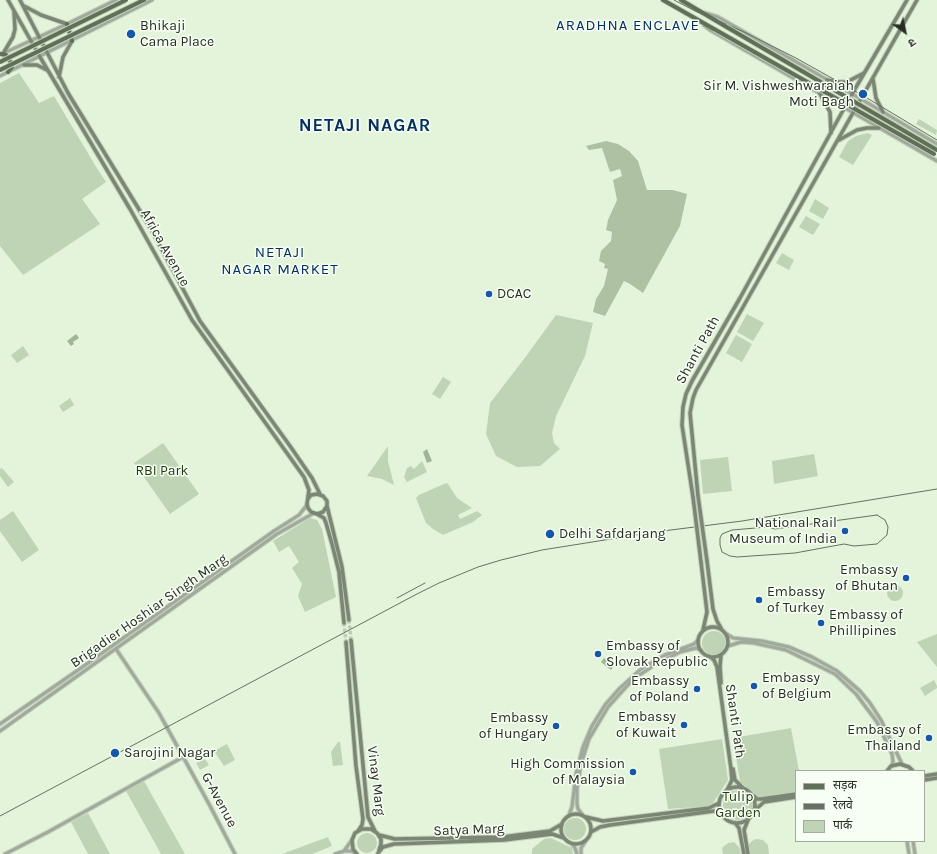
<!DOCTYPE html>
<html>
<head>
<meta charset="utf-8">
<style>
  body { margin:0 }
  #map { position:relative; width:937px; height:854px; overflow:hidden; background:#e4f4db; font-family:Karla,"Noto Sans Devanagari",sans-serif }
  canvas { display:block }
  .legend { position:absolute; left:795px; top:770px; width:130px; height:72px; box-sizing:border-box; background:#f7fef4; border:1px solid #a4aaa0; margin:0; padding:5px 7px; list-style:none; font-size:12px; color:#272d23 }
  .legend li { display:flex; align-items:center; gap:8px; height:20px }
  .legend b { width:20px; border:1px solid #a4aaa0 }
  .north { position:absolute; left:885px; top:12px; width:40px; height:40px; -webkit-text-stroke:3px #f7fef4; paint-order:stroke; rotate:147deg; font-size:11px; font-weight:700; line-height:16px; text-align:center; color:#272d23 }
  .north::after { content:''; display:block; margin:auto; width:14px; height:18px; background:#272d23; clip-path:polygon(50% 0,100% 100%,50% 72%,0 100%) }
</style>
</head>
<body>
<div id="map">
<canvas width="937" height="854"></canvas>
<ul class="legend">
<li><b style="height:5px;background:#606f58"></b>सड़क</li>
<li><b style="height:5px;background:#667061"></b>रेलवे</li>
<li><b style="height:11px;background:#bfd3b5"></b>पार्क</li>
</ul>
<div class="north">उ</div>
</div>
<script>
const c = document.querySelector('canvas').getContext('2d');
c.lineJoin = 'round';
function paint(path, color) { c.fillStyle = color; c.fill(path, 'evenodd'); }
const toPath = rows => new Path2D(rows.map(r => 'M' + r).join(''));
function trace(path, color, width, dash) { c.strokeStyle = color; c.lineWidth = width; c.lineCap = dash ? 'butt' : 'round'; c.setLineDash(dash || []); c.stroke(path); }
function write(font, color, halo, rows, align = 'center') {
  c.font = font + ' Karla,sans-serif'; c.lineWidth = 3; c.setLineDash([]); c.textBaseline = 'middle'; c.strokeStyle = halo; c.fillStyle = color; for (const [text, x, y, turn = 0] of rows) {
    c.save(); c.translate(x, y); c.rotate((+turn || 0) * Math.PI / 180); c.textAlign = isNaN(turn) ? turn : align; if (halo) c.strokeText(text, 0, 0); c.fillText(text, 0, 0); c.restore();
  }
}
paint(toPath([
  [19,73,39,103,54,96,95,165,106,182,82,199,100,224,23,275,0,246,0,83],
  [919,119,937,130,936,135,916,124],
  [868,133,872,135,853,165,839,157,848,141,856,136],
  [815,199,829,208,823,219,809,211],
  [806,216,820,224,813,235,799,227],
  [782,253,794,260,789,270,776,263],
  [747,314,764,323,753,341,737,332],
  [556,315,593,323,585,356,556,416,552,433,554,443,560,449,540,466,517,467,496,456,486,434,490,403,524,359],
  [736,335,752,344,742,362,726,353],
  [23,346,29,355,17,363,11,355],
  [443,377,451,382,440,399,432,394],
  [70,398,74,405,63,412,59,406],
  [163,443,199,494,170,514,134,463],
  [388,446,388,461,394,485,382,479,367,476],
  [814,454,818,476,774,484,772,461],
  [728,457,732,491,703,494,700,460],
  [422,461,427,472,407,482,404,477,407,468,411,466,414,469],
  [2,468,14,482,8,487,0,476,0,469],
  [446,483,448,484,457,498,472,508,458,515,460,519,477,511,482,515,473,522,443,535,433,529,426,523,416,498,419,495],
  [13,511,39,550,22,562,0,531,0,520],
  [310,518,317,520,322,529,336,597,305,612,298,596,302,584,292,568,299,562,289,546,279,552,273,541],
  '887 593a8 8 0 1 1 16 0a8 8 0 1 1-16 0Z',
  '702 643a12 12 0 1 1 24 0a12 12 0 1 1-24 0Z',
  [937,634,937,667,917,642],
  [934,680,937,686,937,688,925,696,920,688],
  [791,728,799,771,796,771,796,792,760,798,740,782,733,738],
  [722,739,728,780,711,806,668,809,659,749],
  [338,742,340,742,343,765,333,766,331,752],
  [227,744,235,760,224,766,214,751],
  [205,759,209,765,200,770,196,763],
  [144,781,185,854,161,854,126,791],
  '723 805a15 15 0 1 1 30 0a15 15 0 1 1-30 0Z',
  [88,813,110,854,88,854,71,822],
  '564 829a11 11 0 1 1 22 0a11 11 0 1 1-22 0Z',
  '357 843a10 10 0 1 1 20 0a10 10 0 1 1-20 0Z',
  [328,837,332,846,312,854,282,854],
  [551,838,572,848,573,854,532,854,532,849,544,839],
  [756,839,763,840,768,845,769,854,750,854,748,845,752,841],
  [734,842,739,847,741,854,723,854,722,848,724,846,728,843]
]), '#bfd3b5');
paint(toPath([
  [606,141,618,144,629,151,638,161,647,190,673,190,687,194,680,226,643,293,630,284,624,281,605,316,593,312,596,299,604,286,608,269,604,268,605,264,599,261,601,251,611,241,612,232,606,230,608,220,617,200,613,180,622,176,620,169,610,172,602,148,589,150,586,146]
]), '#aec2a3');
paint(toPath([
  [76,334,79,338,73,342,74,344,71,346,67,341],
  [427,449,432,461,427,463,423,452],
  [604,658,614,665,611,670,601,662]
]), '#a0b496');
trace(toPath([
  [349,620,351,640],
  [344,623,346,642]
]), '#beccb6', 3.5, [3.5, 2]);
const tertiary = toPath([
  [705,13,718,17,861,99,937,144],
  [704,25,710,30,937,161],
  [4,53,67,24,116,0],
  [0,76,152,0],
  [727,634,733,638,762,641,789,647,812,657,837,671,860,691,870,703,881,720,902,764],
  [728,646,741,642,754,643,786,650,835,674,856,694,877,722,892,754,893,761,892,766],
  [116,649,159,713,209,804,235,854],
  [0,724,81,668,274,531,299,515,307,505],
  [0,731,277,534,314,513],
  [582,814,578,809,577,804,577,789,581,764,589,739,608,707,626,687,635,678,656,664,680,652,696,648,701,650],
  [569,815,572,807,576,774,583,747,592,726,605,705,620,688,641,669,665,655,694,644,698,640],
  [907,841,909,854],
  [913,841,915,854],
  [572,844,575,848,577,854],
  [344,851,352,840],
  [5,854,48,832,183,757],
  [335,854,344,851,351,851,356,853],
  [581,854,581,848,585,842]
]);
const secondary = toPath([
  [8,0,40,57,130,209,192,320,304,477,309,490,307,504,308,508,311,512,317,514,323,512,327,506],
  [20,0,68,93,151,229,200,321,290,446,312,478,320,494],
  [24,6,41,15,67,24],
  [4,52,13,37,15,29,14,12],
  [24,65,37,65,47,70],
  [59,77,63,57,72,41],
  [873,79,876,98,883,112],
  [827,80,838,82,847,82,864,73],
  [820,94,830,112,831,133],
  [839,140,857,130,867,128,879,128],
  [698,496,690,413,693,398,696,390,917,0],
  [693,497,682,425,683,407,686,394,692,381,740,298,852,94,907,0],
  [308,499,311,495,317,494,323,496,327,501,327,506,342,567,349,620],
  [317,514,324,518,326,523,332,544,339,572,344,623],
  [707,561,713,609,717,621,721,628],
  [701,562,707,612,703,630],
  '698 642a15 15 0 1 1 30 0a15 15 0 1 1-30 0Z',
  [351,640,368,817,375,831],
  [346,642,356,766,363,819,362,825,358,831],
  [721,655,720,666,721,683],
  [709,656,714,660,717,667,731,769,732,780,727,790],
  [733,769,735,780,743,788],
  [887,771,891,766,900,764,909,767,913,771],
  [924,776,937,774],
  [924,780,937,778],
  '719 805a18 18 0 1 1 36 0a18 18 0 1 1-36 0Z',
  [754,796,757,799,761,799,796,794],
  [755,810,764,802,796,797],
  '561 829a15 15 0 1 1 30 0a15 15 0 1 1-30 0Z',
  [586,817,603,821,709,808,719,803],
  [748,820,744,830,748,854],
  [735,823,739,828,744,854],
  [591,832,600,827,610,825,714,811,722,815],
  [379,835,395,839,502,837,550,831,562,824],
  [378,853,383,847,394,844,504,840,552,834,564,838],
  [357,854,353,849,352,840,355,833,362,829,371,829,377,833,381,839,381,844,379,850]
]);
const primary = toPath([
  [663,0,714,29],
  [681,0,725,26],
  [67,24,72,41],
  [1,54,6,55,11,63,12,67,8,72]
]);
trace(tertiary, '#c2d0ba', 5);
trace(secondary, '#c2d0ba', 5.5);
trace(primary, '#c2d0ba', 6);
trace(tertiary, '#a0a99c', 3);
trace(secondary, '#7b8774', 3.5);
trace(primary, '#606f58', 4);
trace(toPath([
  [674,0,695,11,742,31,796,58,862,95,937,140],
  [877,515,885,520,888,527,887,535,877,544,854,546,844,544,795,553,737,557,730,556,722,552,720,545,720,538,722,534,732,530,767,527,775,529,877,515],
  [397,598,425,583],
  [0,816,415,595,439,583,478,567,501,560,542,550,655,532,742,521,937,489]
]), '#667061', 1);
const secondaryBridge = toPath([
  [698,496,707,561],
  [693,497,701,562]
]);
const primaryBridge = toPath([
  [725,26,937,150],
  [714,29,934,154],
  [0,62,126,0],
  [0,70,144,0]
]);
trace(secondaryBridge, '#c2d0ba', 5.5, []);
trace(primaryBridge, '#c2d0ba', 6, []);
trace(secondaryBridge, '#7b8774', 3.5);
trace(primaryBridge, '#606f58', 4);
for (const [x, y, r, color] of [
  [131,34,5,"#1757a7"],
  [863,94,5,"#1757a7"],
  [489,294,4,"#1757a7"],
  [845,531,4,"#1757a7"],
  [550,534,5,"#1757a7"],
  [906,578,4,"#1757a7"],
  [759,600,4,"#1757a7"],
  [821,623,4,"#1757a7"],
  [598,654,4,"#1757a7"],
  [754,686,4,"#1757a7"],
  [697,689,4,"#1757a7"],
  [684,725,4,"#1757a7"],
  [556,726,4,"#1757a7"],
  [929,738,4,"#1757a7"],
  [115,753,5,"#1757a7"],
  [633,772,4,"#1757a7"]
]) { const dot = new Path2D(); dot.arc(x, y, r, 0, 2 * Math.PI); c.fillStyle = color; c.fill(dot); trace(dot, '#f7fef4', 1.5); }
write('14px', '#272d23', '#f7fef4', [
  ["Bhikaji",140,26],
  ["Cama Place",140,42],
  ["Sir M. Vishweshwaraiah",854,86,"right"],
  ["Moti Bagh",854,102,"right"],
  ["DCAC",497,294],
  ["National Rail",837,523,"right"],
  ["Museum of India",837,539,"right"],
  ["Delhi Safdarjang",559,534],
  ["Embassy",898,570,"right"],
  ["of Bhutan",898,586,"right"],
  ["Embassy",767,592],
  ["of Turkey",767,608],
  ["Embassy of",829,615],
  ["Phillipines",829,631],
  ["Embassy of",606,646],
  ["Slovak Republic",606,662],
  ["Embassy",762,678],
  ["of Belgium",762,694],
  ["Embassy",689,681,"right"],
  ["of Poland",689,697,"right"],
  ["Embassy",676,717,"right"],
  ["of Kuwait",676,733,"right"],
  ["Embassy",548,718,"right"],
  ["of Hungary",548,734,"right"],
  ["Embassy of",921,730,"right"],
  ["Thailand",921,746,"right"],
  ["Sarojini Nagar",124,753],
  ["High Commission",625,764,"right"],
  ["of Malaysia",625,780,"right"]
], 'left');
write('14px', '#272d23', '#f7fef4', [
  ["Africa Avenue",165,248,61],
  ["Shanti Path",698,350,-61],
  ["Brigadier Hoshiar Singh Marg",149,611,-35],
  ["Shanti Path",735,721,82],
  ["Vinay Marg",376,781,83],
  ["G-Avenue",219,800,62],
  ["Satya Marg",469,830,-2]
]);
write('14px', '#233d10', '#f7fef4', [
  ["RBI Park",162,471],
  ["Tulip",738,797],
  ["Garden",738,813]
]);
c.letterSpacing = '1px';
write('15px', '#062f61', '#f7fef4', [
  ["ARADHNA ENCLAVE",628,26],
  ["NETAJI",280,253],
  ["NAGAR MARKET",280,270]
]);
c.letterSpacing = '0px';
c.letterSpacing = '1px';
write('bold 18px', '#062f61', '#f7fef4', [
  ["NETAJI NAGAR",365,126]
]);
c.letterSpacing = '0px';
</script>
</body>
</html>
